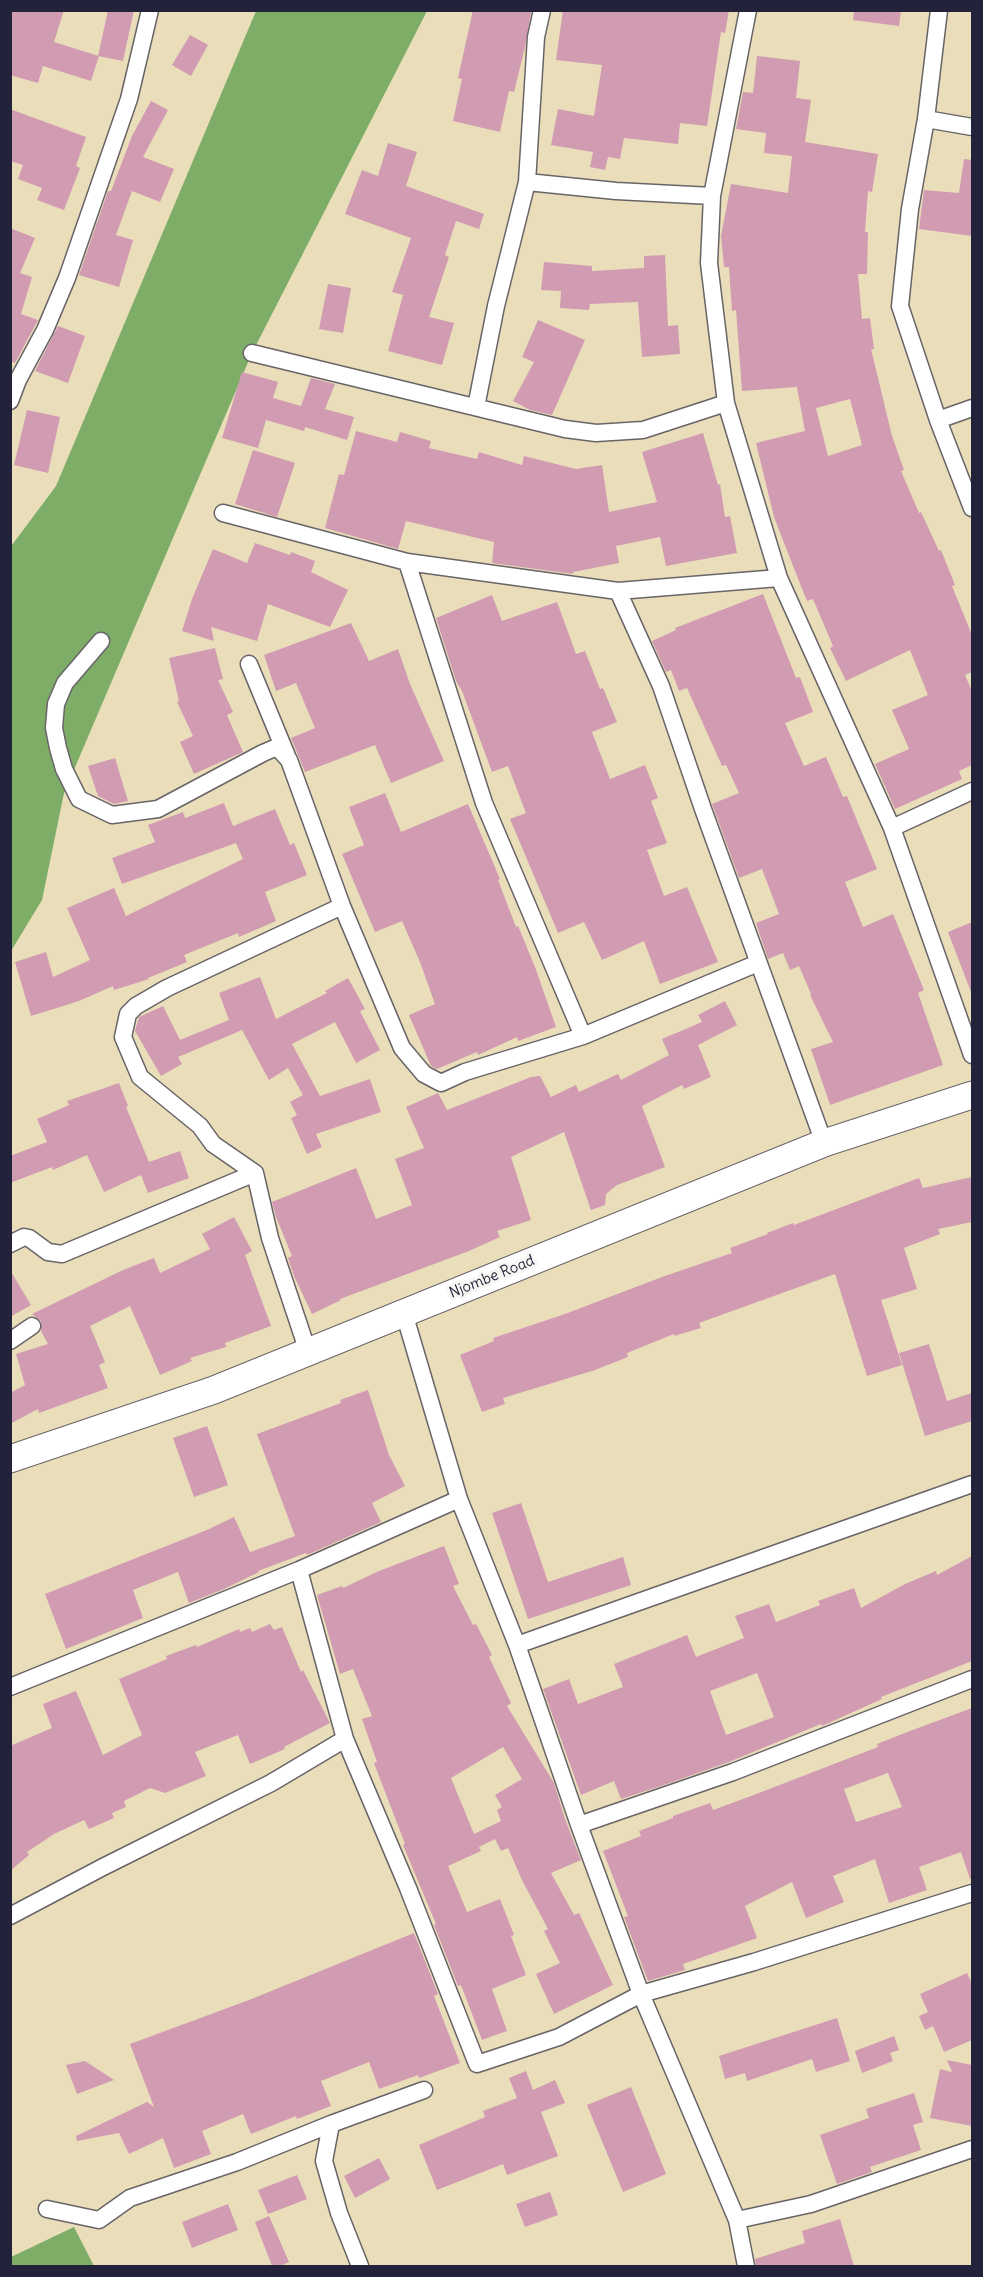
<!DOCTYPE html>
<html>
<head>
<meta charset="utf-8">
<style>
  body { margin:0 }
  #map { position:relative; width:983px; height:2277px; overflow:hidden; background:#eadeba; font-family:Delius,sans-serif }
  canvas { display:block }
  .frame { position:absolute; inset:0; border:12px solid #22223b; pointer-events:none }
</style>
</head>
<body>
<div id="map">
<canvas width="983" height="2277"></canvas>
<div class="frame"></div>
</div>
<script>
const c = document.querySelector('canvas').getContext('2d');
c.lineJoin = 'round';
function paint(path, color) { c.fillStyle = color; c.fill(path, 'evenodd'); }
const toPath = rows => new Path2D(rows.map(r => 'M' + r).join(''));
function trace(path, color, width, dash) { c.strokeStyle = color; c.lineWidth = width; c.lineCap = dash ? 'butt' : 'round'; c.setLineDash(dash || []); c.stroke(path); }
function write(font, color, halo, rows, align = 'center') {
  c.font = font + ' Delius,sans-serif'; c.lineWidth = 6; c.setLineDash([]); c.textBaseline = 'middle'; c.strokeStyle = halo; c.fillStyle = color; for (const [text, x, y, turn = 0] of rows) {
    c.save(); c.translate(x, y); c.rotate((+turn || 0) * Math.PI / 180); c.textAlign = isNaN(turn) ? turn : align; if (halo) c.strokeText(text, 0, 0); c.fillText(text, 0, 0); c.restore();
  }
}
paint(toPath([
  [256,11,427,11,252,353,64,793,42,900,11,951,12,545,56,486],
  [74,2227,94,2266,11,2266,11,2257]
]), '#7dad67');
paint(toPath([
  [10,10,64,10,54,42,99,56,91,81,43,66,38,83,10,75],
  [108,10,134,10,123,61,98,56],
  [473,10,531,12,525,47,514,92,509,91,500,132,453,121,462,79,458,78],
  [563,10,729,10,725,33,721,32,707,126,680,123,678,144,624,138,620,159,608,157,605,170,590,167,593,152,551,145,558,109,594,116,602,65,556,60],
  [854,10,901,10,899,26,853,20],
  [190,35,208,45,191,76,172,65],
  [757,56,800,61,796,98,811,100,805,142,878,154,872,192,868,191,865,232,868,232,867,274,858,274,862,319,870,318,874,349,871,349,892,436,904,470,901,471,919,513,921,512,939,551,941,550,955,585,952,586,972,635,972,672,965,675,972,691,972,765,959,771,962,779,895,809,875,764,909,749,892,710,928,695,910,650,846,681,830,648,833,646,813,599,807,601,793,566,774,517,756,443,805,431,797,387,742,391,736,310,732,311,729,267,724,267,721,236,731,184,788,193,792,156,764,153,766,133,736,129,743,92,753,93],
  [850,399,862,445,828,456,816,408],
  [151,101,168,110,143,157,174,169,160,202,132,191,116,235,133,240,119,287,79,275,108,191,111,191,132,136],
  [10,109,86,137,76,166,80,168,64,210,37,200,42,188,18,179,23,165,10,161],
  [388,143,417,152,406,186,484,214,479,229,456,221,445,255,449,257,429,317,454,323,442,365,388,351,403,295,392,292,411,238,345,214,362,170,378,176],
  [964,159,972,160,972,236,919,229,924,190,959,193],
  [10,228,35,238,20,273,32,277,21,314,38,320,15,363,10,361],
  [665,255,668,326,678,325,680,354,642,357,638,302,590,304,589,310,560,308,561,291,541,290,544,262,592,266,592,271,644,268,644,256],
  [328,284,351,288,343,333,319,329],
  [538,320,585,340,552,415,530,410,513,401,534,362,522,357],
  [58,326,85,336,68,383,35,371],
  [242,372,278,382,273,398,301,406,311,378,335,384,325,409,354,417,347,440,305,427,304,431,266,420,258,448,222,438],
  [27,410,60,417,48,473,14,465],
  [356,431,397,442,400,432,431,441,429,448,477,459,479,452,522,465,524,456,576,469,602,465,609,512,657,502,642,452,703,433,718,485,720,484,725,517,730,516,737,553,666,566,660,537,616,546,619,563,573,572,573,574,492,563,494,542,406,521,398,549,325,528,339,474,344,475],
  [253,450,295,463,277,517,235,504],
  [255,543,290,555,291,552,315,561,311,572,348,590,330,627,268,604,257,641,211,627,214,641,182,631,192,599,213,549,247,563],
  [763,594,796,678,800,677,813,712,785,723,804,766,826,757,843,797,847,796,877,869,845,882,863,927,893,914,924,990,918,993,943,1065,830,1105,811,1049,833,1042,810,995,811,994,799,966,790,970,783,953,768,959,756,923,779,914,762,869,739,878,712,804,739,793,726,765,722,766,687,688,679,691,671,670,666,672,652,641,676,630,675,628],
  [492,595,502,621,557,602,576,654,585,651,600,689,603,688,617,722,592,732,610,779,645,765,658,798,651,801,667,843,647,850,664,896,687,887,718,962,660,984,644,941,602,960,584,922,558,933,510,819,526,813,508,766,492,772,462,691,456,681,436,618],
  [351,623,369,661,398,649,410,684,444,761,391,783,375,745,305,772,291,738,315,728,296,683,276,691,264,655],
  [215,648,223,679,218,680,233,712,227,715,243,752,194,774,180,742,193,736,177,702,179,701,169,658],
  [115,758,128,801,114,804,98,796,88,766],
  [385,793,401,832,468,804,500,879,498,880,516,927,518,926,535,967,556,1027,518,1041,517,1037,478,1055,477,1052,437,1069,431,1066,409,1015,435,1004,420,962,402,921,375,932,342,854,364,845,349,807],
  [224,803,233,826,275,809,290,845,294,843,307,875,265,892,276,921,239,937,238,933,184,955,187,962,148,978,149,979,114,990,113,986,79,1001,31,1016,15,962,46,952,53,977,90,960,67,908,114,888,126,916,243,859,236,843,122,884,112,858,155,842,148,825,183,812,185,818],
  [972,922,972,992,971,992,948,932],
  [260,977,276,1019,327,993,325,991,348,978,365,1009,360,1011,380,1050,356,1063,335,1022,292,1044,320,1096,370,1079,381,1112,316,1134,322,1147,307,1154,291,1118,297,1115,290,1102,303,1095,288,1068,269,1080,242,1030,178,1057,182,1064,161,1076,135,1031,139,1017,163,1006,180,1040,229,1020,219,993],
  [725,1001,737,1025,698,1045,711,1077,684,1089,682,1085,642,1106,665,1167,617,1185,606,1194,605,1205,591,1210,564,1132,511,1157,531,1220,497,1231,500,1237,469,1251,340,1299,341,1300,312,1314,294,1276,288,1258,292,1256,276,1217,272,1202,356,1168,376,1219,412,1205,395,1159,424,1148,406,1107,438,1093,447,1110,531,1077,540,1076,551,1097,576,1085,579,1092,618,1074,621,1080,669,1055,662,1039,702,1022,698,1015],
  [119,1083,128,1106,126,1107,149,1162,180,1151,189,1178,148,1193,141,1175,104,1192,87,1155,53,1170,52,1167,10,1183,10,1156,47,1142,37,1119,69,1105,67,1101],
  [972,1177,972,1222,938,1229,940,1234,904,1248,917,1289,881,1300,902,1365,867,1376,835,1274,699,1323,701,1328,674,1336,674,1334,627,1353,628,1357,595,1370,503,1398,505,1404,482,1412,460,1355,494,1341,493,1338,565,1314,662,1277,732,1253,730,1248,768,1234,767,1233,793,1223,794,1225,919,1178,923,1188],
  [234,1217,252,1251,245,1255,271,1326,225,1343,226,1347,190,1358,192,1361,160,1375,130,1306,90,1326,105,1362,99,1365,108,1388,39,1413,38,1409,10,1424,10,1393,25,1385,16,1354,48,1344,41,1331,41,1321,32,1314,123,1270,154,1258,160,1273,210,1249,202,1234],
  [10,1270,31,1305,10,1317],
  [929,1344,947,1401,972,1393,972,1421,925,1436,899,1353],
  [368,1390,389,1455,405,1486,372,1503,381,1522,307,1555,306,1553,258,1571,259,1572,224,1589,189,1603,178,1572,133,1590,143,1618,66,1649,45,1594,207,1530,234,1517,250,1552,295,1536,257,1434,341,1403,340,1400],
  [207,1426,228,1485,194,1497,173,1438],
  [521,1503,548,1582,623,1557,631,1585,528,1619,492,1513],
  [444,1546,459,1584,453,1586,473,1625,476,1624,492,1655,489,1657,511,1703,507,1706,554,1783,565,1819,581,1860,551,1873,574,1915,579,1913,613,1985,554,2014,536,1974,560,1963,544,1931,548,1929,522,1880,508,1848,501,1851,495,1839,479,1847,481,1851,448,1866,467,1912,500,1899,514,1935,511,1936,526,1975,492,1989,507,2031,482,2040,461,1985,458,1986,434,1925,436,1924,403,1845,405,1844,374,1763,377,1762,362,1719,372,1716,353,1669,340,1674,317,1595,342,1586,343,1588,379,1571],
  [503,1747,522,1779,495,1795,502,1807,497,1810,501,1821,474,1834,451,1778],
  [972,1556,972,1661,881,1697,882,1699,822,1726,821,1724,729,1762,661,1786,621,1799,614,1781,581,1795,543,1689,569,1679,578,1704,623,1687,614,1664,687,1635,696,1657,744,1638,735,1616,769,1604,776,1622,820,1605,818,1601,854,1588,861,1608,905,1584,936,1571,937,1575],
  [757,1673,774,1717,726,1735,710,1691],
  [270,1624,274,1630,282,1627,301,1672,303,1670,330,1723,284,1747,285,1749,250,1764,238,1735,195,1752,206,1776,165,1793,150,1788,124,1801,126,1807,112,1813,114,1818,89,1829,84,1820,54,1834,27,1852,29,1855,10,1871,10,1746,52,1728,43,1704,76,1691,103,1755,142,1735,119,1679,167,1659,166,1656,196,1645,197,1647,239,1629,240,1632,250,1628,252,1632],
  [972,1708,972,1879,970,1879,961,1852,919,1867,927,1890,889,1903,875,1859,833,1876,844,1902,806,1918,792,1882,745,1906,757,1938,683,1964,685,1970,648,1981,624,1917,628,1916,603,1851,641,1836,639,1831,673,1818,673,1816,710,1803,713,1810,751,1796,878,1747,877,1744,910,1731],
  [888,1773,902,1807,856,1822,844,1789],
  [414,1933,438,1994,434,1996,460,2063,419,2078,418,2075,379,2089,369,2062,321,2081,331,2106,297,2119,296,2116,251,2134,243,2114,202,2131,211,2154,174,2168,163,2138,129,2154,119,2133,77,2141,76,2136,147,2102,154,2107,130,2044,249,2000],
  [967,1973,972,1984,972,2040,944,2052,933,2026,925,2030,919,2016,928,2012,920,1994],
  [837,2018,850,2061,816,2072,812,2059,747,2081,745,2073,725,2079,719,2056],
  [894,2036,899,2050,890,2053,893,2061,862,2073,855,2051],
  [947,2060,972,2065,972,2126,930,2118,940,2069,952,2072],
  [85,2061,114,2080,77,2094,66,2065],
  [526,2071,533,2090,555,2080,565,2103,541,2112,558,2156,507,2175,503,2164,437,2190,419,2145,485,2117,483,2111,517,2098,509,2078],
  [631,2087,666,2174,623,2192,587,2105],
  [914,2093,923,2122,913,2125,921,2150,870,2167,872,2172,837,2184,820,2135,869,2118,866,2109],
  [379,2158,390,2179,355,2198,344,2176],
  [297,2175,307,2199,268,2214,258,2190],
  [550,2192,558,2215,525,2227,516,2204],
  [228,2204,238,2230,192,2248,182,2222],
  [269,2216,289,2262,280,2266,272,2266,255,2222],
  [840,2219,854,2266,756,2266,755,2259,805,2243,802,2231]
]), '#d19bb2');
const minor = toPath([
  [748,10,712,196,709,263,726,403,779,578,892,828,972,1055],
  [939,10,926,119,910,209,900,306,938,420,972,508],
  [926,119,972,127],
  [527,182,616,191,712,196],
  [252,353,565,429,596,433,643,430,726,403],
  [10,401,18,380,45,330,67,278,129,99,150,10],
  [476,407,496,306,527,182,536,37,542,10],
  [938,420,972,408],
  [223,513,407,562,618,591,779,578],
  [407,562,484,803,583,1036],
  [618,591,661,686,703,809,824,1143],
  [101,641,65,683,56,704,54,728,58,748,64,769,79,799,112,815,158,809,263,753,277,747,289,760,342,906,402,1048,424,1074,441,1083,465,1072,583,1036,758,963],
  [249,664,287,756],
  [892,828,972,791],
  [10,1244,24,1237,29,1238,48,1252,62,1254,255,1173],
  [404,1313,459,1499,517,1645,579,1825,641,1994,737,2220,746,2266],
  [10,1341,32,1326],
  [308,1352,270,1238,255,1173,213,1144,200,1126,140,1077,123,1037,128,1014,136,1006,167,988,342,906],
  [299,1570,345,1739,408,1888,477,2064,559,2037,641,1994,754,1962,972,1893],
  [517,1645,972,1484],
  [10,1687,299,1570,459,1499],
  [579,1825,733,1772,972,1679],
  [10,1916,103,1867,271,1783,345,1739],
  [47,2209,99,2220,130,2198,237,2162,331,2124],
  [737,2220,811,2204,972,2149],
  [360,2266,339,2213,324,2161,331,2124,424,2090]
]);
const trunk = toPath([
  [10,1459,214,1390,824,1143,972,1095]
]);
trace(minor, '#686467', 19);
trace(trunk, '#686467', 29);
trace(minor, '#fff', 16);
trace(trunk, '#fff', 27);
write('15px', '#22223b', '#f6f6f2', [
  ["Njombe Road",492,1277,-22]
]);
</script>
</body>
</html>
